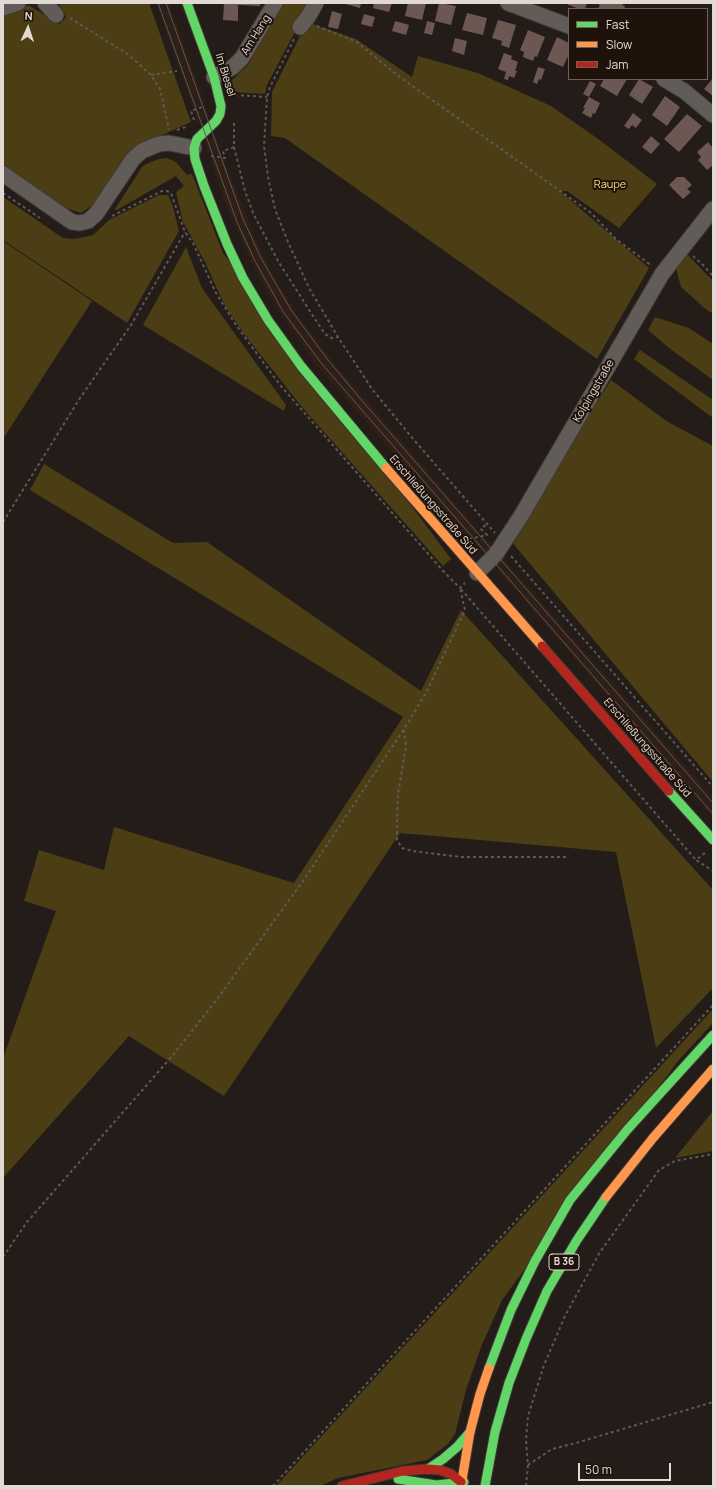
<!DOCTYPE html>
<html>
<head>
<meta charset="utf-8">
<style>
  body { margin:0 }
  #map { position:relative; width:716px; height:1489px; overflow:hidden; background:#231c18; font-family:Manrope,sans-serif }
  canvas { display:block }
  .frame { position:absolute; inset:0; border:4px solid #e2d9d4; pointer-events:none }
  .legend { position:absolute; left:568px; top:8px; width:140px; height:72px; box-sizing:border-box; background:#1e120b; border:1px solid #6c625b; margin:0; padding:5px 7px; list-style:none; font-size:12px; color:#e2d9d4 }
  .legend li { display:flex; align-items:center; gap:8px; height:20px }
  .legend b { width:20px; border:1px solid #6c625b }
  .north { position:absolute; left:8px; top:8px; width:40px; height:40px; -webkit-text-stroke:3px #1e120b; paint-order:stroke; rotate:3deg; font-size:11px; font-weight:700; line-height:16px; text-align:center; color:#e2d9d4 }
  .north::after { content:''; display:block; margin:auto; width:14px; height:18px; background:#e2d9d4; clip-path:polygon(50% 0,100% 100%,50% 72%,0 100%) }
  .scale { position:absolute; left:578px; top:1463px; width:93px; height:18px; box-sizing:border-box; border:2px solid #e2d9d4; border-top:0; padding-left:5px; font-size:12px; line-height:14px; white-space:nowrap; color:#e2d9d4; -webkit-text-stroke:3px #1e120b; paint-order:stroke }
</style>
</head>
<body>
<div id="map">
<canvas width="716" height="1489"></canvas>
<div class="frame"></div>
<ul class="legend">
<li><b style="height:5px;background:#63d668"></b>Fast</li>
<li><b style="height:5px;background:#ff974d"></b>Slow</li>
<li><b style="height:5px;background:#b3261e"></b>Jam</li>
</ul>
<div class="north">N</div>
<div class="scale">50 m</div>
</div>
<script>
const c = document.querySelector('canvas').getContext('2d');
c.lineJoin = 'round';
function paint(path, color) { c.fillStyle = color; c.fill(path, 'evenodd'); }
const toPath = rows => new Path2D(rows.map(r => 'M' + r).join(''));
function trace(path, color, width, dash) { c.strokeStyle = color; c.lineWidth = width; c.lineCap = dash ? 'butt' : 'round'; c.setLineDash(dash || []); c.stroke(path); }
function write(font, color, halo, rows, align = 'center') {
  c.font = font + ' Manrope,sans-serif'; c.lineWidth = 4; c.setLineDash([]); c.textBaseline = 'middle'; c.strokeStyle = halo; c.fillStyle = color; for (const [text, x, y, turn = 0] of rows) {
    c.save(); c.translate(x, y); c.rotate((+turn || 0) * Math.PI / 180); c.textAlign = isNaN(turn) ? turn : align; if (halo) c.strokeText(text, 0, 0); c.fillText(text, 0, 0); c.restore();
  }
}
paint(toPath([
  [156,3,169,3,205,103,193,108],
  [206,108,209,116,198,124,195,112],
  [215,134,223,156,208,153,205,144],
  [210,158,224,160,258,244,272,272,299,317,332,360,482,534,467,537,318,367,285,321,258,276,245,248,224,200],
  [486,538,494,547,482,553,472,541],
  [502,557,713,797,713,817,497,570,498,564]
]), '#301f16');
paint(toPath([
  [58,3,149,3,191,122,132,149,94,204,81,213,66,208,3,165,3,15,28,5,60,24,66,17],
  [283,3,310,3,267,85,265,94,233,92,230,82,248,65],
  [307,22,356,39,412,77,418,56,478,73,551,106,601,141,657,184,619,228,567,191,560,191,649,268,597,359,285,138,271,136,272,92],
  [167,158,176,162,187,175,192,174,223,253,451,559,443,566,301,406,242,331,225,306,205,262,183,222,176,192,184,186,176,176,117,210,115,209,142,167,146,164,159,159],
  [159,195,168,195,173,207,179,231,127,323,3,240,3,197,63,238,75,239,93,235,109,220],
  [3,241,92,301,3,439],
  [186,247,202,288,286,405,284,411,143,325],
  [685,252,713,281,713,313,708,311,681,287,676,268],
  [655,317,689,328,713,344,713,380,669,348,648,330],
  [640,350,713,400,713,418,634,359],
  [611,380,668,422,713,446,713,782,510,540],
  [44,464,173,543,207,542,421,691,461,610,713,890,713,988,656,1048,616,852,400,833,224,1096,129,1036,3,1178,3,1058,56,911,24,901,39,850,104,870,114,827,294,883,403,717,30,490],
  [713,1009,713,1023,678,1061,502,1300,481,1347,466,1390,455,1434,448,1444,427,1460,338,1478,320,1486,276,1486],
  [713,1111,713,1151,675,1158]
]), '#4b3e15');
paint(toPath([
  [224,3,260,3,260,6,238,5,238,21,223,20],
  [342,3,361,3,360,8],
  [374,3,392,3,389,12,373,8],
  [408,3,426,3,422,20,405,16],
  [439,3,456,6,451,25,435,21],
  [564,3,587,3,585,9,579,9],
  [596,3,623,3,622,5,625,6,624,9,598,9,600,5],
  [332,11,342,14,338,29,328,27],
  [467,13,487,18,483,35,462,30],
  [364,14,375,17,372,27,361,24],
  [498,20,516,25,509,48,501,45,502,41,492,38],
  [395,21,409,25,406,35,392,31],
  [427,21,435,23,432,35,424,33],
  [528,30,545,37,537,57,535,56,533,61,523,57,524,52,520,50],
  [557,37,569,43,569,54,563,67,547,60],
  [455,38,467,41,464,55,452,51],
  [504,53,512,56,511,59,518,62,515,71,517,71,514,78,509,76,508,80,504,79,506,72,498,69],
  [538,67,545,69,541,80,539,79,537,84,533,82],
  [713,78,713,96,704,89],
  [604,79,627,79,617,96,600,86],
  [639,79,653,87,642,104,629,95],
  [590,81,596,84,589,97,583,94],
  [665,96,680,107,667,126,652,115],
  [589,97,600,103,595,114,593,113,591,118,582,113,585,108,583,108],
  [633,113,642,120,636,128,632,125,629,129,624,126],
  [687,114,702,126,679,152,664,139],
  [651,136,660,144,651,154,642,147],
  [708,142,713,148,713,168,712,166,707,170,698,160,701,157,697,152],
  [677,177,684,177,692,185,687,189,691,192,683,199,669,185]
]), '#6c5753');
const street = toPath([
  [45,3,56,15],
  [508,3,569,26],
  [3,8,18,3],
  [300,27,308,17,316,3],
  [214,77,233,67,242,58,275,3],
  [664,79,684,91,713,115],
  [3,174,72,222,80,223,88,221,96,214,133,159,142,151,159,144,169,143,194,148],
  [477,573,496,554,521,516,662,274,713,209]
]);
const fast = toPath([
  [187,3,214,77,221,106,220,114,216,121,197,139,194,148,195,159,204,186,227,244,243,278,268,320,301,366,386,468],
  [669,791,713,840],
  [489,1368,511,1310,535,1261,570,1200,627,1130,713,1035],
  [428,1469,443,1459,457,1447,470,1432],
  [398,1479,436,1485,464,1482],
  [485,1486,495,1432,509,1383,526,1339,547,1291,577,1240,606,1197]
]);
const slow = toPath([
  [386,468,542,646],
  [606,1197,653,1138,713,1069],
  [461,1486,470,1432,480,1394,489,1368]
]);
const jam = toPath([
  [542,646,669,791],
  [342,1486,403,1471,428,1469,440,1470,451,1474,461,1482]
]);
trace(street, '#3f3936', 17);
trace(fast, '#3f3936', 11);
trace(slow, '#3f3936', 11);
trace(jam, '#3f3936', 11);
trace(toPath([
  [70,18,129,55,151,75,160,89,169,129],
  [317,26,357,42,397,75,591,213,616,239,652,266],
  [294,39,270,87,267,97,264,146,268,177,275,209,288,242,309,288,338,337,372,389,414,440,495,533],
  [151,75,177,71],
  [235,95,267,97],
  [194,120,191,111,205,106],
  [234,123,234,147,245,191,253,213,278,261,313,316,325,334,331,338,338,337],
  [177,130,186,127],
  [211,156,225,158,223,151,234,147],
  [3,193,40,218],
  [112,216,162,191,167,191,171,193,185,232,193,243,216,293,236,325,280,385,444,572,460,588,465,583],
  [693,256,703,265,713,276],
  [3,522,80,398,131,325,185,232],
  [469,539,487,535,481,529,487,524],
  [511,556,713,787],
  [404,730,406,746,398,794,397,821,397,840,402,848,412,851,461,857,566,857],
  [705,853,696,860,713,871],
  [3,1257,27,1222,173,1055,218,998,303,881,404,729,426,693,465,610,460,588,696,860],
  [528,1465,552,1449,576,1443,713,1402],
  [273,1486,713,1005],
  [526,1486,528,1465,526,1440,528,1416,544,1365,565,1316,600,1252,659,1170,675,1161,713,1154]
]), '#5e5856', 2, [3, 3]);
trace(street, '#625c59', 15);
trace(fast, '#63d668', 9);
trace(slow, '#ff974d', 9);
trace(jam, '#b3261e', 9);
trace(toPath([
  [158,3,237,222,255,261,284,313,322,364,713,814],
  [166,3,243,219,261,258,291,310,328,360,364,403,713,803]
]), '#5c5854', 1);
for (const [x, y, w] of [
  [564,1262,30]
]) { const box = new Path2D(); box.roundRect(x - w / 2, y - 8, w, 16, 3); c.fillStyle = '#1e120b'; c.fill(box); trace(box, '#e2d9d4', 1); }
write('bold 10px', '#e2d9d4', null, [
  ["B 36",564,1262]
]);
write('11px', '#e2d9d4', '#1e120b', [
  ["Am Hang",256,35,-58],
  ["Im Biesel",225,75,73],
  ["Kolpingstraße",594,391,-60],
  ["Erschließungsstraße Süd",433,505,49],
  ["Erschließungsstraße Süd",647,748,49]
]);
write('11px', '#fdde80', '#1e120b', [
  ["Raupe",610,185]
]);
</script>
</body>
</html>
